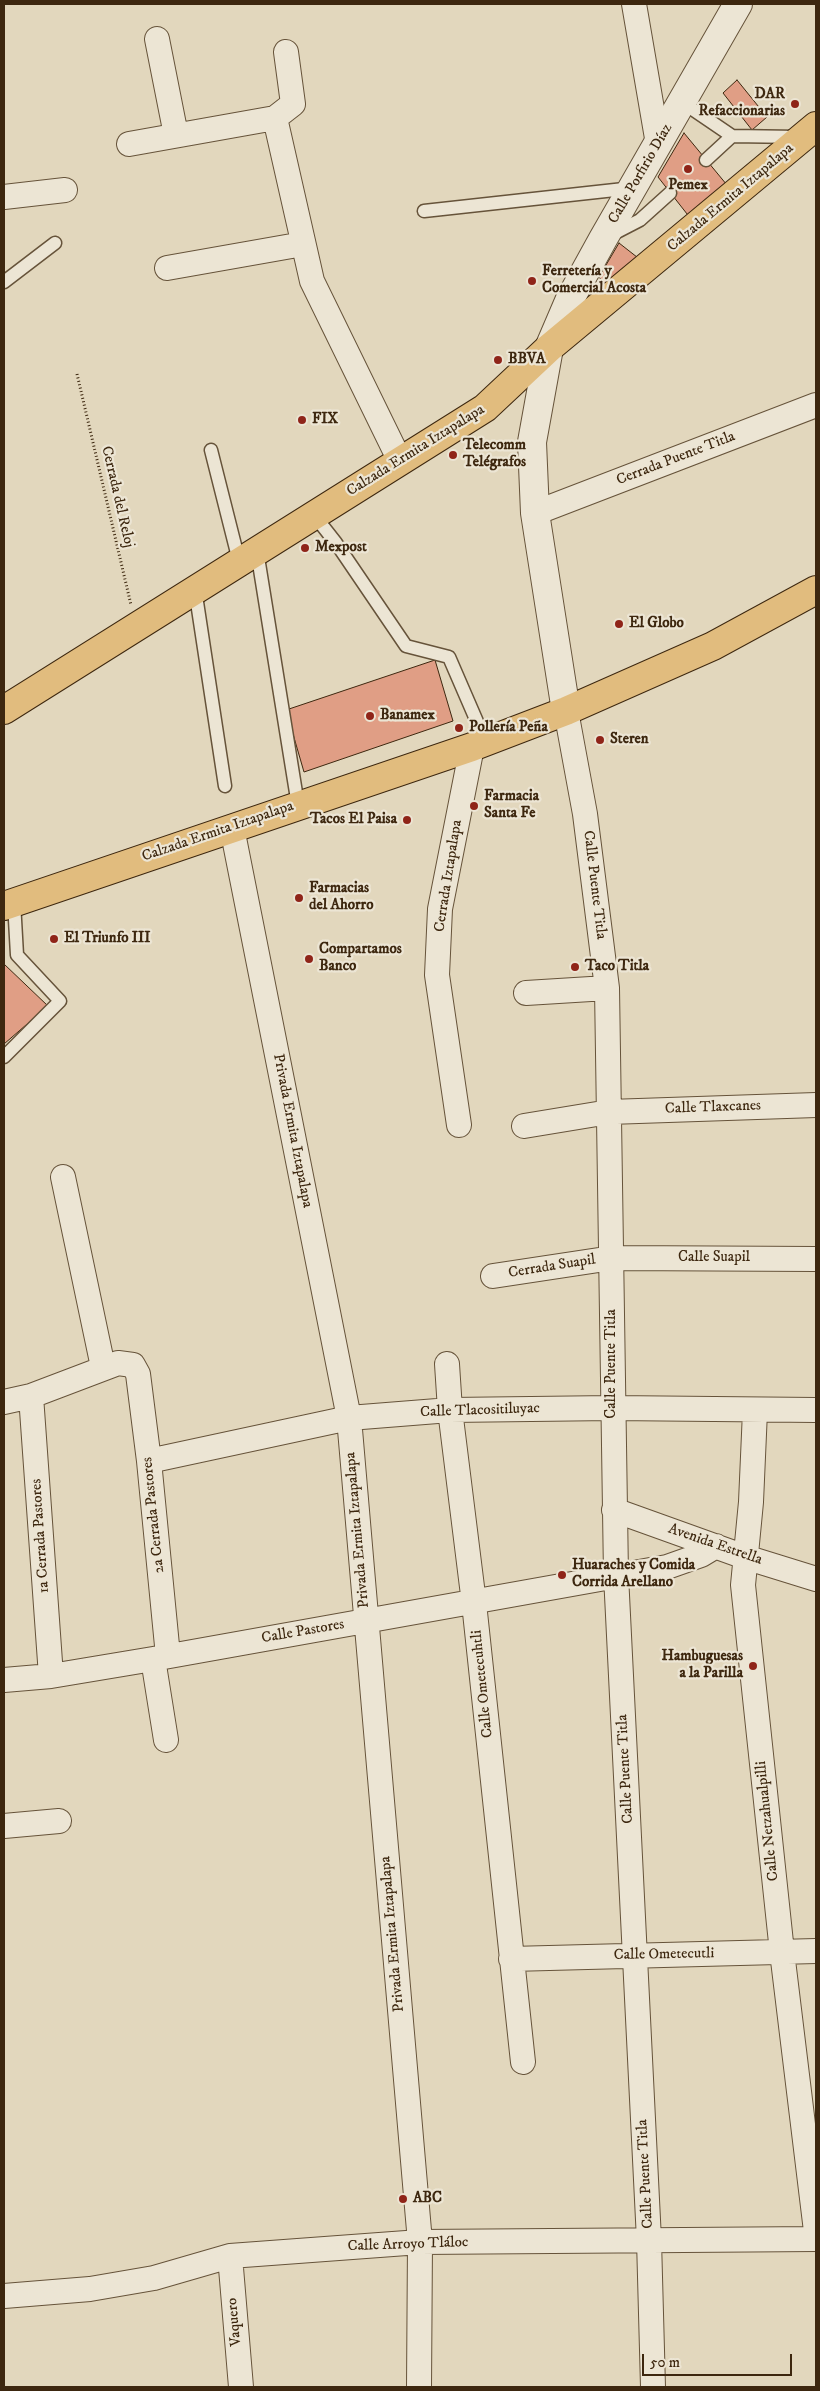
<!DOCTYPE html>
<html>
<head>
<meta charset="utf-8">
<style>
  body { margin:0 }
  #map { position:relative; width:820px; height:2391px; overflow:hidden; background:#e2d7bd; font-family:"IM FELL DW Pica",serif }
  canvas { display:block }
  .frame { position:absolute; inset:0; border:5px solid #3d270f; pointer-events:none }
  .scale { position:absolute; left:642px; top:2354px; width:150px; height:22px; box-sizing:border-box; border:2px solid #3d270f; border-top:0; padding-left:6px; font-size:15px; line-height:18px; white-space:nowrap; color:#3d270f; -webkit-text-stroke:4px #ece5d4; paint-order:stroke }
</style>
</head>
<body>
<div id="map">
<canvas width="820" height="2391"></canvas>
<div class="frame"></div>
<div class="scale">50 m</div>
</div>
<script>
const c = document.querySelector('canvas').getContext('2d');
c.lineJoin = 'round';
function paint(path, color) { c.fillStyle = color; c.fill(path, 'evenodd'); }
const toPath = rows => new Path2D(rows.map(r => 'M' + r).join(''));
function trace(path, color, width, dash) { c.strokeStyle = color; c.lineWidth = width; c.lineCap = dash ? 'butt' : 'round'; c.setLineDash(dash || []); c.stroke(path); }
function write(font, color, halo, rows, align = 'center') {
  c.font = font + ' "IM FELL DW Pica",serif'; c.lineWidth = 4.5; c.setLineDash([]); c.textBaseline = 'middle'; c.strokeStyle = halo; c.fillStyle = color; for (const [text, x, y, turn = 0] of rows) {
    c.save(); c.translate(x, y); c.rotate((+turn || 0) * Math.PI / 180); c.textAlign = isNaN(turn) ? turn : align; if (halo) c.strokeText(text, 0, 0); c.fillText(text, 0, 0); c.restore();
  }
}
const building = toPath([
  [737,80,767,117,752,130,723,93,737,80],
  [684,133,727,185,691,219,658,177,684,133],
  [619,243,642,261,609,289,599,277,619,243],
  [435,660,453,721,304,772,286,710,435,660],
  [4,964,48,1006,4,1044,4,964]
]);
paint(building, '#e09e85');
trace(building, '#3d270f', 1);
const service = toPath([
  [682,102,732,136,706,160],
  [732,136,798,137],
  [424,211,633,188],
  [611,235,640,220,670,193],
  [4,282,55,243],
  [211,450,239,561],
  [314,515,336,543,406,646,449,657,478,724,472,745],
  [257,551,298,805],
  [195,589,225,786],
  [4,1057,60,1001,17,955,14,902]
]);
const minor = toPath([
  [634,4,658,144],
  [157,39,176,135],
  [275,118,293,104,286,52],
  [129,144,275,118,312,281,400,461],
  [4,197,65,190],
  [167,268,303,244],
  [535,513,816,405],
  [566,711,585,814,607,988,616,1575,649,2240,653,2387],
  [232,828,349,1418,420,2242,419,2387],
  [526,993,607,988],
  [459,1125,437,975,440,909,472,747],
  [524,1126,609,1112,816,1105],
  [63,1177,103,1367],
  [493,1276,612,1258,816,1259],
  [447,1364,450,1410,474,1603,523,2062],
  [31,1396,51,1676],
  [4,1402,31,1396,118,1363,133,1365,138,1374,149,1461,168,1656],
  [755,1411,751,1502,743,1585,782,1952,816,2231],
  [149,1461,349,1418,450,1410,612,1408,816,1410],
  [614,1510,745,1557,816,1579],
  [153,1659,166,1740],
  [4,1680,51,1676,153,1659,667,1567,701,1555,716,1546],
  [4,1826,59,1821],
  [511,1959,816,1951],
  [230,2256,241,2387],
  [4,2296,90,2289,154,2278,230,2256,420,2242,816,2239]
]);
const tertiary = toPath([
  [566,711,535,513,532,442,549,348,570,299,603,239,738,4]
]);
const primary = toPath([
  [4,710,485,408,549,348,816,126],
  [4,906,472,747,566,711,713,646,816,590]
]);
trace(service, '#66533a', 15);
trace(minor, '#66533a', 26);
trace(tertiary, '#66533a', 30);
trace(primary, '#3d270f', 30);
trace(toPath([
  [77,374,131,605]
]), '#3d270f', 3, [1, 2.5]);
trace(service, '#ece5d4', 12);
trace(minor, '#ece5d4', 24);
trace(tertiary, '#ece5d4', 28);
trace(primary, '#e1bc7e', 28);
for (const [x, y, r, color] of [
  [795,104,5,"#8f2418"],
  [688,169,5,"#8f2418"],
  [532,281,5,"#8f2418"],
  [498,360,5,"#8f2418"],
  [302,420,5,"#8f2418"],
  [453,455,5,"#8f2418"],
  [305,548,5,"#8f2418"],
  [619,624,5,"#8f2418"],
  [370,716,5,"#8f2418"],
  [459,728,5,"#8f2418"],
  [600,740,5,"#8f2418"],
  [474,806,5,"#8f2418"],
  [407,820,5,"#8f2418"],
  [299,898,5,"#8f2418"],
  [54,939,5,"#8f2418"],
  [309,959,5,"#8f2418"],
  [575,967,5,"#8f2418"],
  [562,1575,5,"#8f2418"],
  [753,1666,5,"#8f2418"],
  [403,2199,5,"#8f2418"]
]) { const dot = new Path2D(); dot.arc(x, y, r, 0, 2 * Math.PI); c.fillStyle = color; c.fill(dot); trace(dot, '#ece5d4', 2); }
write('bold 15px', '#3d270f', '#ece5d4', [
  ["DAR",785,95,"right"],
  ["Refaccionarias",785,112,"right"],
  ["Pemex",688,186,"center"],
  ["Ferretería y",542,272],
  ["Comercial Acosta",542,289],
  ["BBVA",508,360],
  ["FIX",312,420],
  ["Telecomm",463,446],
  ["Telégrafos",463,463],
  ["Mexpost",315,548],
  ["El Globo",629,624],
  ["Banamex",380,716],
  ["Pollería Peña",469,728],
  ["Steren",610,740],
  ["Farmacia",484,797],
  ["Santa Fe",484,814],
  ["Tacos El Paisa",397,820,"right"],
  ["Farmacias",309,889],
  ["del Ahorro",309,906],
  ["El Triunfo III",64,939],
  ["Compartamos",319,950],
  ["Banco",319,967],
  ["Taco Titla",585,967],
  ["Huaraches y Comida",572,1566],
  ["Corrida Arellano",572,1583],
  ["Hambuguesas",743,1657,"right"],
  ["a la Parilla",743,1674,"right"],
  ["ABC",413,2199]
], 'left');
write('15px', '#3d270f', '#ece5d4', [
  ["Calle Porfirio Díaz",641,174,-60],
  ["Calzada Ermita Iztapalapa",731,198,-40],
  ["Calzada Ermita Iztapalapa",416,451,-32],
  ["Cerrada Puente Titla",676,459,-21],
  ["Cerrada del Reloj",117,497,77],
  ["Calzada Ermita Iztapalapa",218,832,-19],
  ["Cerrada Iztapalapa",449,876,-81],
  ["Calle Puente Titla",594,885,83],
  ["Calle Tlaxcanes",713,1108,-2],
  ["Privada Ermita Iztapalapa",292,1131,79],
  ["Calle Suapil",714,1258],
  ["Cerrada Suapil",552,1267,-9],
  ["Calle Puente Titla",612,1364,-90],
  ["Calle Tlacositiluyac",480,1411,-2],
  ["2a Cerrada Pastores",154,1515,-96],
  ["Privada Ermita Iztapalapa",358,1530,-95],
  ["1a Cerrada Pastores",41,1536,-94],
  ["Avenida Estrella",715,1545,19],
  ["Calle Pastores",303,1632,-10],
  ["Calle Ometecuhtli",483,1684,-96],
  ["Calle Puente Titla",626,1769,-93],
  ["Calle Netzahualpilli",768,1821,-96],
  ["Privada Ermita Iztapalapa",393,1934,-95],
  ["Calle Ometecutli",664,1955,-1],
  ["Calle Puente Titla",646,2174,-93],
  ["Calle Arroyo Tláloc",408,2245,-2],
  ["Vaquero",235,2322,-95]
]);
</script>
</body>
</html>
